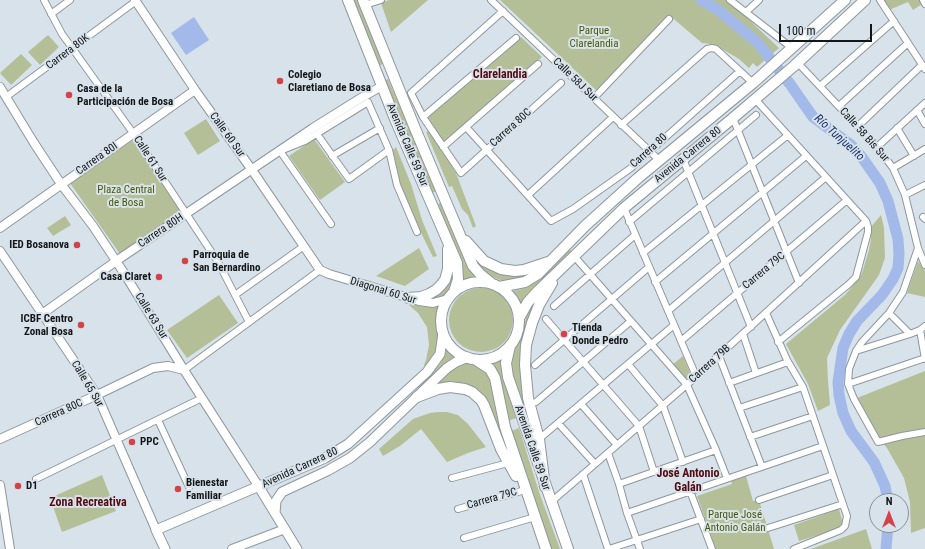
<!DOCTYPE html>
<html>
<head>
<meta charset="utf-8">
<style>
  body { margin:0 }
  #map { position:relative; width:925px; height:549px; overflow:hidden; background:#d8e2ea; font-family:"Roboto Condensed",sans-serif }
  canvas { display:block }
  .north { position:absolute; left:869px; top:493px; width:40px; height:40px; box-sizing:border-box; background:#d8e2ea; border:1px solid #899096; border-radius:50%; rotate:0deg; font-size:11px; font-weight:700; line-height:16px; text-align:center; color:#121618 }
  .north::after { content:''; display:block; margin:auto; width:14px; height:18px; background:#d24248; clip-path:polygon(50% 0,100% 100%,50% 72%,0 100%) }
  .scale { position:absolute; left:779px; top:24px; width:93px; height:18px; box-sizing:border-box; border:2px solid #121618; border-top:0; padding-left:5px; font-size:12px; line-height:14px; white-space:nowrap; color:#121618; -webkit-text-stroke:3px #d8e2ea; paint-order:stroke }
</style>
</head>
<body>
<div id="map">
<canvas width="925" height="549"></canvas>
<div class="north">N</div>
<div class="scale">100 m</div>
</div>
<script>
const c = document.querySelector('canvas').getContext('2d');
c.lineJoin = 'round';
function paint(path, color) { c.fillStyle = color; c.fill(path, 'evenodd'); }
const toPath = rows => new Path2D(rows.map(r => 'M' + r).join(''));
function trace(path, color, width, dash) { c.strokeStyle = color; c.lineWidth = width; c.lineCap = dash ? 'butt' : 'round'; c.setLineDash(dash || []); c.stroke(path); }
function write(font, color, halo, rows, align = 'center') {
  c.font = font + ' "Roboto Condensed",sans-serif'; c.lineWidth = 4; c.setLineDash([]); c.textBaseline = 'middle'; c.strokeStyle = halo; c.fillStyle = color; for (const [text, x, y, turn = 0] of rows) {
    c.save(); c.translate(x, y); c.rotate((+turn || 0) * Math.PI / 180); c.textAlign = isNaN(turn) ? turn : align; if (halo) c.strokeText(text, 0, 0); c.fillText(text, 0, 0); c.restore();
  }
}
paint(toPath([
  [354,0,359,0,383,64,378,66],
  [389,0,428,0,391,32,381,3],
  [500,0,728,0,779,48,757,67,753,63,749,68,739,59,722,49,711,44,702,43,669,15,597,91],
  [883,0,919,0,922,4,913,10,908,2,889,10],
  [48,35,59,47,40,65,28,52],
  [521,37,542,57,445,145,428,117],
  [21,54,32,65,11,85,0,73],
  [388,79,437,191,432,193,383,81],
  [206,119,220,141,198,155,184,133],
  [429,131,456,173,476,226,473,228,468,215,462,209,452,186,449,187,426,132],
  [314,139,345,182,320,200,289,156],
  [133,140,182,212,120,254,70,183],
  [396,147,411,184,422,220,437,256,433,257,415,221,401,187,393,150],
  [442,202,470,269,475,277,467,278,461,282,463,270,461,262,438,204],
  [881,215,884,228,885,258,879,275,840,330,827,358,828,381,830,405,818,411,808,384,786,344,846,294,855,283,862,273,869,250,871,239,870,228],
  [65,216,71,225,53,236,47,228],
  [419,248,429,269,405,286,376,276],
  [570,249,571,251,521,303,516,294,513,291,522,289,538,280],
  [475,259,484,266,495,272,505,275,537,269,522,279,506,282,487,275,480,267],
  [918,261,925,271,925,297,907,293],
  [452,264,454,279,451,287,446,294,440,298,432,300,427,300],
  '449 320a32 32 0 1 1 64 0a32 32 0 1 1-64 0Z',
  [542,292,526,330,537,454,513,380,511,369,511,361,513,353,520,341,529,307],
  [219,295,238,323,187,358,167,330],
  [410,304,426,307,439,305,437,315,440,340,438,349,432,359,426,367,424,365,426,360,429,345,427,327,418,313,409,305],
  [447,349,456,357,448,361,420,388,419,386,440,364],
  [683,356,691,375,686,379,672,365],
  [502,358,504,379,516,418,508,421,500,378,498,372,490,363,496,362],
  [469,362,475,363,490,375,510,458,483,398,435,386,455,367],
  [925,371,925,528,911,533,910,502,904,478,887,448,876,436,857,398],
  [438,412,447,412,458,415,468,424,486,447,468,453,447,462,421,429,400,446,383,456,379,449,413,419,430,413],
  [519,428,539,492,560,549,551,549,511,431],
  [102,475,116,511,62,532,50,498],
  [746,476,753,501,759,500,774,549,716,549,697,496,732,484,731,481],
  [839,509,843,524,838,529,799,541,794,525],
  [866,529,872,549,811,549]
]), '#b4bf98');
paint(toPath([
  [194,17,209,40,186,55,171,33]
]), '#a2b9e9');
trace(toPath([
  [701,0,717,9,758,43,790,84,813,117,851,145,861,156,880,183,888,201,898,239,899,254,898,268,893,279,882,295,857,321,849,334,843,348,838,382,839,395,843,413,851,431,874,462,885,486,888,501],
  [886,549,888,525]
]), '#a2b9e9', 11);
const minor = toPath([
  [44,0,62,34,133,133,218,262,249,322],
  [491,0,659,160],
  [730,0,792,48],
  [880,0,925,69],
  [923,0,925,4],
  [365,5,381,0],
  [503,11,411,93,423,117,461,173,561,83],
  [746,12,759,0],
  [51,14,70,0],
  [797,62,877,147,893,168,905,195,918,248,925,265],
  [820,86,894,21],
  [6,97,136,1],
  [594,98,669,19],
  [755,99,866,221,868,227,868,232,856,277,849,284,778,342],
  [839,106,908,43],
  [917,110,925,124],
  [423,117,516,38],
  [733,118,799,283],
  [621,125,707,49,712,48,716,49,753,83],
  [858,126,922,65],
  [466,127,551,221,573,209,631,168,740,71],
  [897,128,914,156],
  [317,134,349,179,389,150],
  [443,147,538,64],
  [877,147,925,103],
  [332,156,380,128],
  [683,159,751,327],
  [893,168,925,149],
  [528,195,613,117],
  [905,195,925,185],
  [624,208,696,376],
  [923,217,925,219],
  [629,222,756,115],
  [331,224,280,151,305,141,368,102,389,150,397,185,417,232],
  [918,248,903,292,889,313,862,342,856,351,849,369,848,384,854,399,878,442,902,436,925,432],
  [643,253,788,135],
  [574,256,687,385,716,450,727,478],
  [655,282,806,156],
  [235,295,304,246],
  [554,306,635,235],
  [668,311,826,177],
  [766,313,787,360,803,387,847,516,845,526,841,530,794,549],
  [889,313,910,334],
  [546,319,639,426,654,472],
  [920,330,925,359],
  [743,334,756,373],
  [681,341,847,200],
  [856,351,910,334,920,330,925,326],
  [719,356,762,467],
  [628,364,663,406,683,462],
  [535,365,649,267],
  [184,370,320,270],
  [729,383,788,362],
  [848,384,925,358],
  [536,402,631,321],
  [581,404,617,445],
  [739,408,803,387],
  [158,420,189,487],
  [558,423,595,464],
  [750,437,813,416],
  [539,439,674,325],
  [608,453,619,484,627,513,640,549],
  [583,474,608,549],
  [452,478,508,463],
  [36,479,202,398],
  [619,484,716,450],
  [690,491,712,549],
  [759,500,833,475],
  [551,502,690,382,866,221],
  [458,509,525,490],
  [627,513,823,446],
  [768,528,843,504],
  [464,538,535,517],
  [609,549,701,519]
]);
const tertiary = toPath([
  [135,0,195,90,252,170,320,270,329,274,419,301,433,303,448,299],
  [0,87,34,143,61,184,93,226,124,273,184,370,259,487],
  [0,228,195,90],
  [0,251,97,395,156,530],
  [42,314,119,259,313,128,361,98,382,86],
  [0,439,97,395,153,368,168,366,184,370],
  [0,485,10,549],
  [232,549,285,529]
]);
const secondary = toPath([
  [259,487,297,549],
  [275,513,276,501,282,492,327,471,350,458,370,442,447,368,456,362,468,357],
  [165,549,156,530,325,458,348,444,427,372,440,354,443,333]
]);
const primary = toPath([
  [348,0,395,119,457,263,458,279,454,292],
  [363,0,414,126,473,266,481,275,491,283],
  [466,241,484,261,501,269,515,271,524,270,548,262],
  '441 321a39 39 0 1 1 78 0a39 39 0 1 1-78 0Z',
  [499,287,525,282,538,274,585,226,638,178,753,83,845,0],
  [408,298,421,297,429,294,436,290,441,285,445,280,448,269,448,249],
  [519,318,528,302,539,290,624,208,733,118,794,66,865,0],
  [510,346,506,363,508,377,568,549],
  [476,360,490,369,495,378,505,427,546,549],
  [417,397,438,389,450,387,465,389,472,392,481,400,484,405,501,449,516,476],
  [545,487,539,439,528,398,525,365,526,345,532,323,539,305,552,283]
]);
trace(minor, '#8e979e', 8);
trace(tertiary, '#8e979e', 10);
trace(secondary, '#8e979e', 11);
trace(primary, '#8e979e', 12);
trace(minor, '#fff', 6);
trace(tertiary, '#fff', 8);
trace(secondary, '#fff', 9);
trace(primary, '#fff', 10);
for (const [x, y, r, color] of [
  [280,81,4,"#d24248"],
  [69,95,4,"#d24248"],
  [77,245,4,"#d24248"],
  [185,261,4,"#d24248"],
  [159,277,4,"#d24248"],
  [81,325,4,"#d24248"],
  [564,334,4,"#d24248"],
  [132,442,4,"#d24248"],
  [18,486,4,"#d24248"],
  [178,489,4,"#d24248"]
]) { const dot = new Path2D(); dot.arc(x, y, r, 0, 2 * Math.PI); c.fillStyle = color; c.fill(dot); trace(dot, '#d8e2ea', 1.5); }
write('11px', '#495903', '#d8e2ea', [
  ["Parque",594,31],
  ["Clarelandia",594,44],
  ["Plaza Central",126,190],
  ["de Bosa",126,203],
  ["Parque José",735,515],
  ["Antonio Galán",735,528]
]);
write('11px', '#121618', '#d8e2ea', [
  ["Carrera 80K",68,52,-37],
  ["Calle 58J Sur",575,80,44],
  ["Carrera 80C",511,128,-42],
  ["Calle 60 Sur",227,135,54],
  ["Calle 58 Bis Sur",864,135,48],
  ["Avenida Calle 59 Sur",407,145,67],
  ["Carrera 80",649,151,-42],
  ["Avenida Carrera 80",688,155,-39],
  ["Carrera 80I",97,159,-35],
  ["Calle 61 Sur",150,159,57],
  ["Carrera 80H",161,231,-34],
  ["Carrera 79C",764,271,-40],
  ["Diagonal 60 Sur",383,291,17],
  ["Calle 63 Sur",151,316,58],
  ["Carrera 79B",710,364,-42],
  ["Calle 65 Sur",87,384,59],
  ["Carrera 80C",59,413,-24],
  ["Avenida Calle 59 Sur",532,448,71],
  ["Avenida Carrera 80",300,468,-25],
  ["Carrera 79C",492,499,-16]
]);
write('bold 11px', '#121618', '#d8e2ea', [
  ["Colegio",288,75],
  ["Claretiano de Bosa",288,88],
  ["Casa de la",77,89],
  ["Participación de Bosa",77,102],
  ["IED Bosanova",69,245,"right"],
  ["Parroquia de",193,255],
  ["San Bernardino",193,268],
  ["Casa Claret",151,277,"right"],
  ["ICBF Centro",73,319,"right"],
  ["Zonal Bosa",73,332,"right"],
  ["Tienda",572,328],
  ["Donde Pedro",572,341],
  ["PPC",140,442],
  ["Bienestar",186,483],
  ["Familiar",186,496],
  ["D1",26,486]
], 'left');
write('bold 12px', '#510b11', '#d8e2ea', [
  ["Clarelandia",500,75],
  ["José Antonio",688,474],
  ["Galán",688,488],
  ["Zona Recreativa",88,503]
]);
write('italic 12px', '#1c346d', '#d8e2ea', [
  ["Río Tunjuelito",839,138,42]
]);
</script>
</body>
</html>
